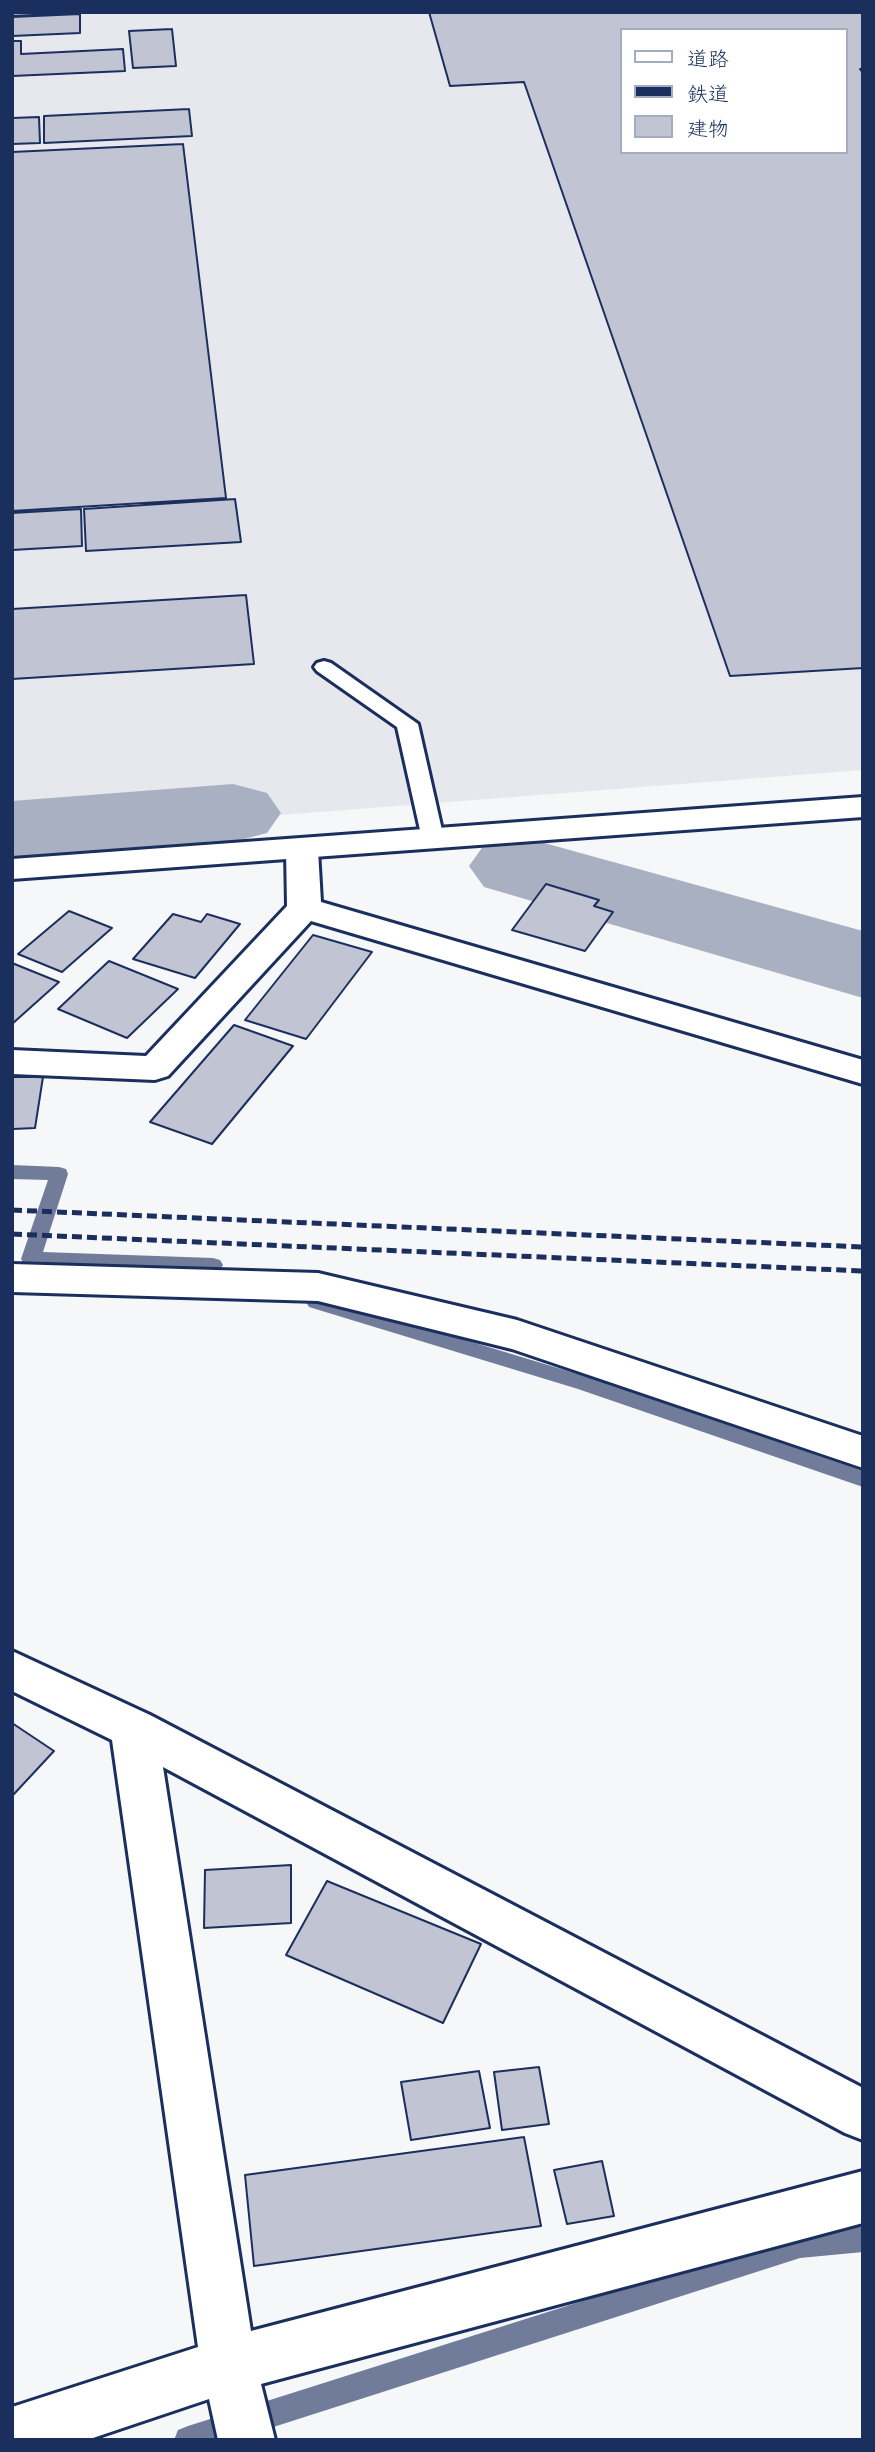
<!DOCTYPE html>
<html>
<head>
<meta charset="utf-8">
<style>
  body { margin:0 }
  #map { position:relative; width:875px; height:2452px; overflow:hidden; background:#f6f7f9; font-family:"Balsamiq Sans","Klee One",sans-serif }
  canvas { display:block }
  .frame { position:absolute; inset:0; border:14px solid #1b2f5e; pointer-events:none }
  .legend { position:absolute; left:620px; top:28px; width:228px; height:126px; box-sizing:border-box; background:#fff; border:2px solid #a4acbf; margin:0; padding:9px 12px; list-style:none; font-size:21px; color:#1b2f5e }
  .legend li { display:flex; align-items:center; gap:14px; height:35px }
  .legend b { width:35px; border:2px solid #a4acbf }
</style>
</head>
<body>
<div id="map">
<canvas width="875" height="2452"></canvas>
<div class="frame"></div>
<ul class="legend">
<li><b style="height:9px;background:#fff"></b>道路</li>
<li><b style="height:9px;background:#1b2f5e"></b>鉄道</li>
<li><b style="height:19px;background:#c0c4d3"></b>建物</li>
</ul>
</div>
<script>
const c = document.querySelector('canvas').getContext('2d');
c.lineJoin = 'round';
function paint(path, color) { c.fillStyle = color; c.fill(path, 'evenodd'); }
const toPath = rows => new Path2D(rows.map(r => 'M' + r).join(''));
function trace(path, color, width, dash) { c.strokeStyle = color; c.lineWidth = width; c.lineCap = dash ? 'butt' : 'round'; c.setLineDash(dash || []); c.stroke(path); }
paint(toPath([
  [12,12,863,12,863,770,241,818,239,806,12,821],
  [621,30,845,30,845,152,621,152]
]), '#e6e8ee');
paint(toPath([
  [12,1165,59,1167,66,1169,68,1174,43,1252,213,1258,220,1260,223,1265,220,1270,213,1272,24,1264,21,1259,48,1180,12,1179,12,1165],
  [316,1295,591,1378,863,1471,863,1487,578,1389,309,1307,306,1302,309,1297,316,1295],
  [863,2226,863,2252,800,2258,233,2440,174,2440,178,2430,188,2426,800,2232,863,2226]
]), '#707c99');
paint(toPath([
  [233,784,267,793,281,813,267,833,233,842,12,859,12,801,233,784],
  [519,836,863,931,863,998,484,887,469,866,484,845,519,836]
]), '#a9b0c1');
const building = toPath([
  [12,12,99,12,12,16,12,12],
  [429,12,863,12,863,69,860,69,863,73,863,668,730,676,524,82,450,86,429,12],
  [621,30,845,30,845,152,621,152,621,30],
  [80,14,80,33,12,36,12,17,80,14],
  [172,29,176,66,133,68,129,31,172,29],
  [12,41,21,41,21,54,123,49,125,71,12,76,12,41],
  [189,109,192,136,44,143,44,116,189,109],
  [39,117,40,143,12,144,12,118,39,117],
  [183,144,226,498,12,511,12,152,183,144],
  [235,499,241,542,86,551,84,509,235,499],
  [81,509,82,546,12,550,12,513,81,509],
  [246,595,254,664,12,679,12,609,246,595],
  [546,884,599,900,594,906,613,912,585,951,512,930,546,884],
  [69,911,112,928,62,972,18,954,69,911],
  [173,914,201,922,207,914,240,924,195,978,133,959,173,914],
  [313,935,372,952,306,1039,245,1020,313,935],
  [109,961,178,989,127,1038,58,1009,109,961],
  [12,963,59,982,12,1024,12,963],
  [234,1025,293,1046,212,1144,150,1122,234,1025],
  [12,1077,43,1077,35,1128,13,1129,12,1131,12,1077],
  [12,1723,54,1751,14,1794,12,1793,12,1723],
  [291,1865,291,1923,204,1928,205,1870,291,1865],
  [327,1881,481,1944,443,2023,286,1955,327,1881],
  [539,2067,549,2124,502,2130,494,2072,539,2067],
  [479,2071,490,2128,411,2140,401,2082,479,2071],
  [524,2137,541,2226,254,2266,245,2175,524,2137],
  [602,2161,614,2216,567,2224,554,2170,602,2161]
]);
paint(building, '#c0c4d3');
trace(building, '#1b2f5e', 2);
const service = toPath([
  [324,661,331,663,418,724,444,839,441,844,425,844,422,839,397,727,317,671,314,667,317,663,324,661]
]);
const minor = toPath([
  [302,840,314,843,318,850,321,902,863,1060,863,1084,311,921,168,1076,155,1080,12,1074,12,1050,146,1056,287,906,286,850,290,843,302,840],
  [12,1264,318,1273,517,1320,863,1436,863,1468,512,1349,318,1301,12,1292,12,1264],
  [12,1651,150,1715,863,2088,863,2140,845,2133,163,1767,251,2331,863,2171,863,2223,261,2384,275,2440,218,2440,209,2399,87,2440,12,2440,12,2407,198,2347,112,1740,12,1691,12,1651]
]);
const tertiary = toPath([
  [863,797,863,817,12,879,12,859,863,797]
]);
trace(service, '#1b2f5e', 6);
trace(minor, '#1b2f5e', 6);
trace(tertiary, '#1b2f5e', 6);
paint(service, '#fff');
paint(minor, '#fff');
paint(tertiary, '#fff');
trace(toPath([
  [12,1210,863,1247],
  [12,1234,863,1271]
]), '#1b2f5e', 5, [10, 5]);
</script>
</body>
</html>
